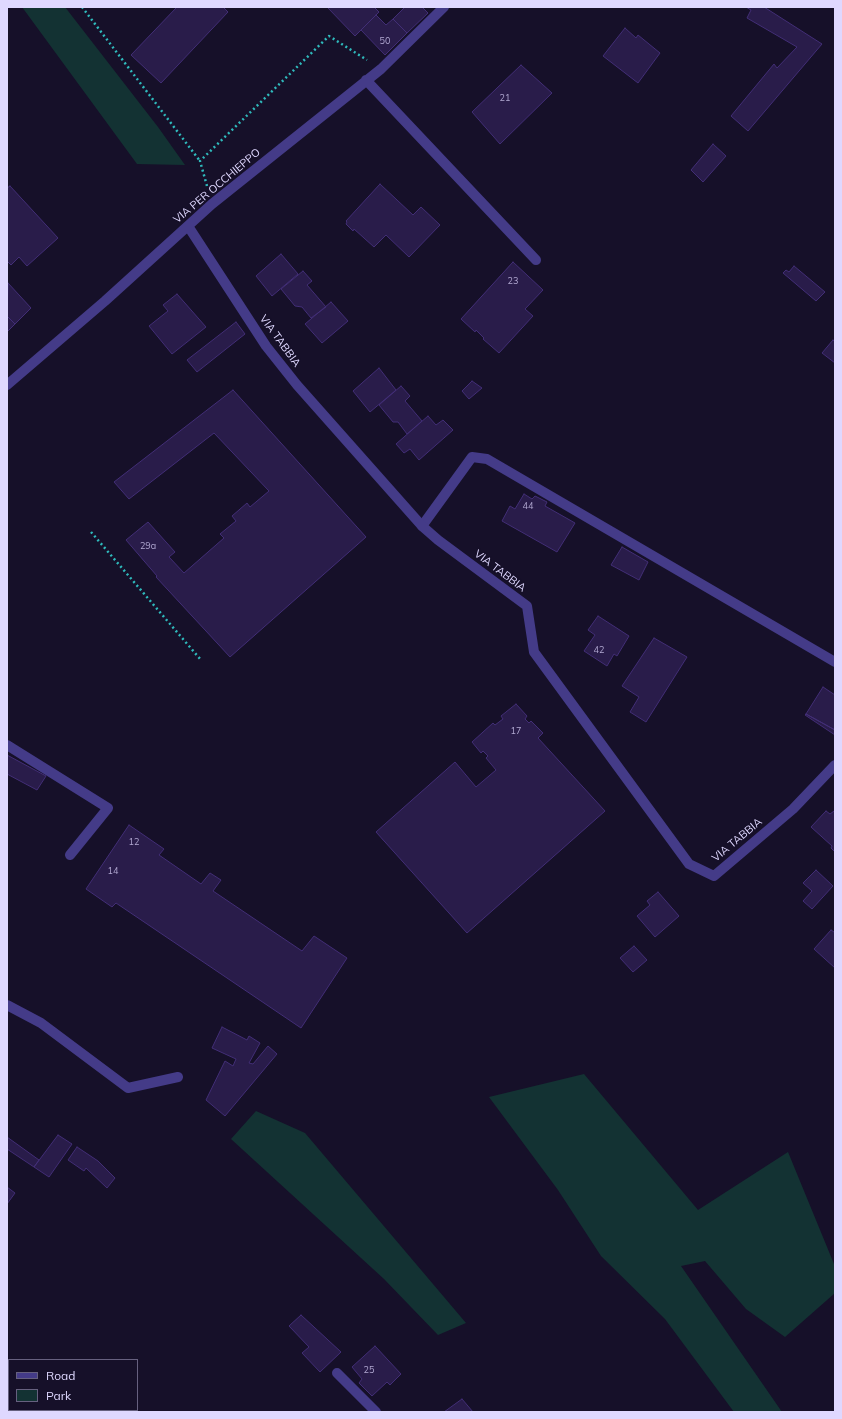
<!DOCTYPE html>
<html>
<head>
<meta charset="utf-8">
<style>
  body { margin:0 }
  #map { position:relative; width:842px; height:1419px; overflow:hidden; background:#161029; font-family:Mulish,sans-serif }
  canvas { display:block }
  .frame { position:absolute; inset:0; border:8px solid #dfd8ff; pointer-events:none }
  .legend { position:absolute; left:8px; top:1359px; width:130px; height:52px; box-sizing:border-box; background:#161029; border:1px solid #66607f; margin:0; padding:5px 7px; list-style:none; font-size:12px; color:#dfd8ff }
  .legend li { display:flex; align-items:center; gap:8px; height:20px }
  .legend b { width:20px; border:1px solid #66607f }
</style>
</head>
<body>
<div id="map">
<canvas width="842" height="1419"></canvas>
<div class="frame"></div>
<ul class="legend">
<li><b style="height:5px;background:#443b88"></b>Road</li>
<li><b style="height:11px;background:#133233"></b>Park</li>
</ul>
</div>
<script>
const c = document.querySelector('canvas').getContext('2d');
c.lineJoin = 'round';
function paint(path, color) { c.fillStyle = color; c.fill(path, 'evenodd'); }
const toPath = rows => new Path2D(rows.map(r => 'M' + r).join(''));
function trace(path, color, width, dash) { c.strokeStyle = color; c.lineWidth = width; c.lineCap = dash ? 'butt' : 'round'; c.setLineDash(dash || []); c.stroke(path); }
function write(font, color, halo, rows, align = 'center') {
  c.font = font + ' Mulish,sans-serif'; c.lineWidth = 3; c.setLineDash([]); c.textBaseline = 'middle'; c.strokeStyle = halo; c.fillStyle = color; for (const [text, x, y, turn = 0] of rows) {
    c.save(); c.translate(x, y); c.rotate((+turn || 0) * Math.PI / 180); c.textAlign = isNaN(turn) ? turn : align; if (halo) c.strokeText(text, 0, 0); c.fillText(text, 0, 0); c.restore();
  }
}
paint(toPath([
  [22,7,65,7,158,127,185,165,137,164],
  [584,1074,698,1210,788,1152,834,1264,835,1293,785,1337,746,1309,705,1261,681,1266,782,1412,734,1412,665,1319,601,1256,558,1190,489,1097],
  [256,1111,305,1133,466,1323,438,1335,384,1279,231,1139]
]), '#133233');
const building = toPath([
  [177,7,223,7,228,12,161,83,131,55,177,7],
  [327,7,374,7,379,12,355,36,327,7],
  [405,7,422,7,428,13,407,33,393,19,405,7],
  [746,7,764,7,822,44,748,131,731,116,774,64,777,68,797,47,747,18,751,10,746,7],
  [376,15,386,25,393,19,407,33,385,55,361,30,376,15],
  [625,28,636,38,638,35,660,53,638,83,603,56,625,28],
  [521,65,552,93,500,144,472,112,521,65],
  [713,144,726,156,703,182,691,170,713,144],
  [380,184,413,215,421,207,440,225,409,257,386,235,374,247,354,229,353,231,346,224,347,222,346,221,380,184],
  [10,186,58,238,27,266,19,257,11,265,7,261,7,188,10,186],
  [281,254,298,274,272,296,256,276,281,254],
  [513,262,543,290,525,309,533,316,499,353,483,339,484,338,476,330,475,332,461,319,513,262],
  [794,266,825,292,816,301,783,273,786,270,789,272,794,266],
  [303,271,312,281,307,285,326,307,311,318,302,307,295,306,281,289,303,271],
  [8,283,31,308,15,324,7,316,8,283],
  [177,294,206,327,172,354,149,326,168,311,163,305,177,294],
  [331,302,348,321,322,343,305,324,331,302],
  [7,316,15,324,7,332,7,316],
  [236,322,245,334,197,372,187,360,236,322],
  [833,340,835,342,835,363,822,353,833,340],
  [379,368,396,390,370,412,353,391,379,368],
  [472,381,482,388,469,399,462,391,472,381],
  [401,386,410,396,405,401,422,421,407,434,398,422,393,422,379,405,401,386],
  [233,390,366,537,230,657,156,577,157,576,126,540,148,522,175,552,169,557,184,573,224,538,220,534,236,521,232,516,247,503,250,507,269,491,214,433,129,499,114,482,233,390],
  [428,416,436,425,443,420,453,430,419,460,410,449,404,453,396,444,428,416],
  [524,494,532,499,535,496,547,502,545,506,575,523,557,552,502,521,510,506,515,509,524,494],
  [622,547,648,562,639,580,611,565,622,547],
  [598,616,629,636,617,656,614,654,607,666,584,651,595,635,588,630,598,616],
  [654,638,687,657,646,722,630,712,639,697,622,686,654,638],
  [823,687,835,695,835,730,806,714,823,687],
  [516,704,527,716,525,719,529,723,531,721,543,733,538,738,605,811,467,933,376,832,455,762,476,787,496,770,486,758,488,756,483,751,481,753,472,742,493,723,495,725,503,719,501,716,516,704],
  [806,714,835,730,835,735,805,715,806,714],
  [7,755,46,776,37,790,7,774,7,755],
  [826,811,830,814,834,811,835,812,835,852,831,848,832,846,811,827,826,811],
  [129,825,164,849,159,855,201,884,210,873,221,880,213,891,302,951,314,936,347,958,301,1028,116,903,112,907,86,889,129,825],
  [816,870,833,886,812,909,803,901,812,891,803,883,816,870],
  [658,892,679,916,655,937,637,916,650,905,647,901,658,892],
  [831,930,834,932,835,931,835,968,814,949,831,930],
  [634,946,647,960,633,972,620,958,634,946],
  [222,1027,247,1040,249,1036,260,1043,249,1063,253,1064,268,1046,277,1054,225,1116,206,1100,225,1061,233,1066,236,1059,212,1048,222,1027],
  [58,1135,72,1144,49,1177,34,1167,58,1135],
  [7,1137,39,1160,34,1167,7,1149,7,1137],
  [77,1147,98,1161,115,1178,107,1188,86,1168,84,1171,68,1160,77,1147],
  [7,1187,15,1193,7,1204,7,1187],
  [301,1315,341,1352,320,1372,302,1353,309,1347,289,1326,301,1315],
  [375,1346,401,1374,390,1385,387,1382,372,1396,359,1383,362,1379,352,1367,375,1346],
  [462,1399,473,1412,444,1412,462,1399]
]);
paint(building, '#291c4a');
trace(building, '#422e76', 1);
trace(toPath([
  [82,7,200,161],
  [207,186,200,161,329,36,367,60],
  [91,532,201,660]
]), '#2fbabc', 2.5, [2, 3]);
trace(toPath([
  [422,526,472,457,487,459,835,662]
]), '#443b88', 10);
trace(toPath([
  [366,80,536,260],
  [188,226,266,346,297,385,422,526,438,540,527,606,534,652,689,864,714,876,793,809,835,765],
  [7,385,105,301,212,204,381,69,444,7],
  [7,745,108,808,70,855],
  [7,1005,41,1023,128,1088,178,1077],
  [337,1373,376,1412]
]), '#443b88', 10);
write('9px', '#b2a9d2', null, [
  ["50",385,41],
  ["21",505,98],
  ["23",513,281],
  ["44",528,506],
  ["29a",148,546],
  ["42",599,650],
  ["17",516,731],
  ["12",134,842],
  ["14",113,871],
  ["25",369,1370]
]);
write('11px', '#dfd8ff', '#161029', [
  ["VIA PER OCCHIEPPO",217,186,-40],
  ["VIA TABBIA",280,341,54],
  ["VIA TABBIA",500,571,37],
  ["VIA TABBIA",737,840,-40]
]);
</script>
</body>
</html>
